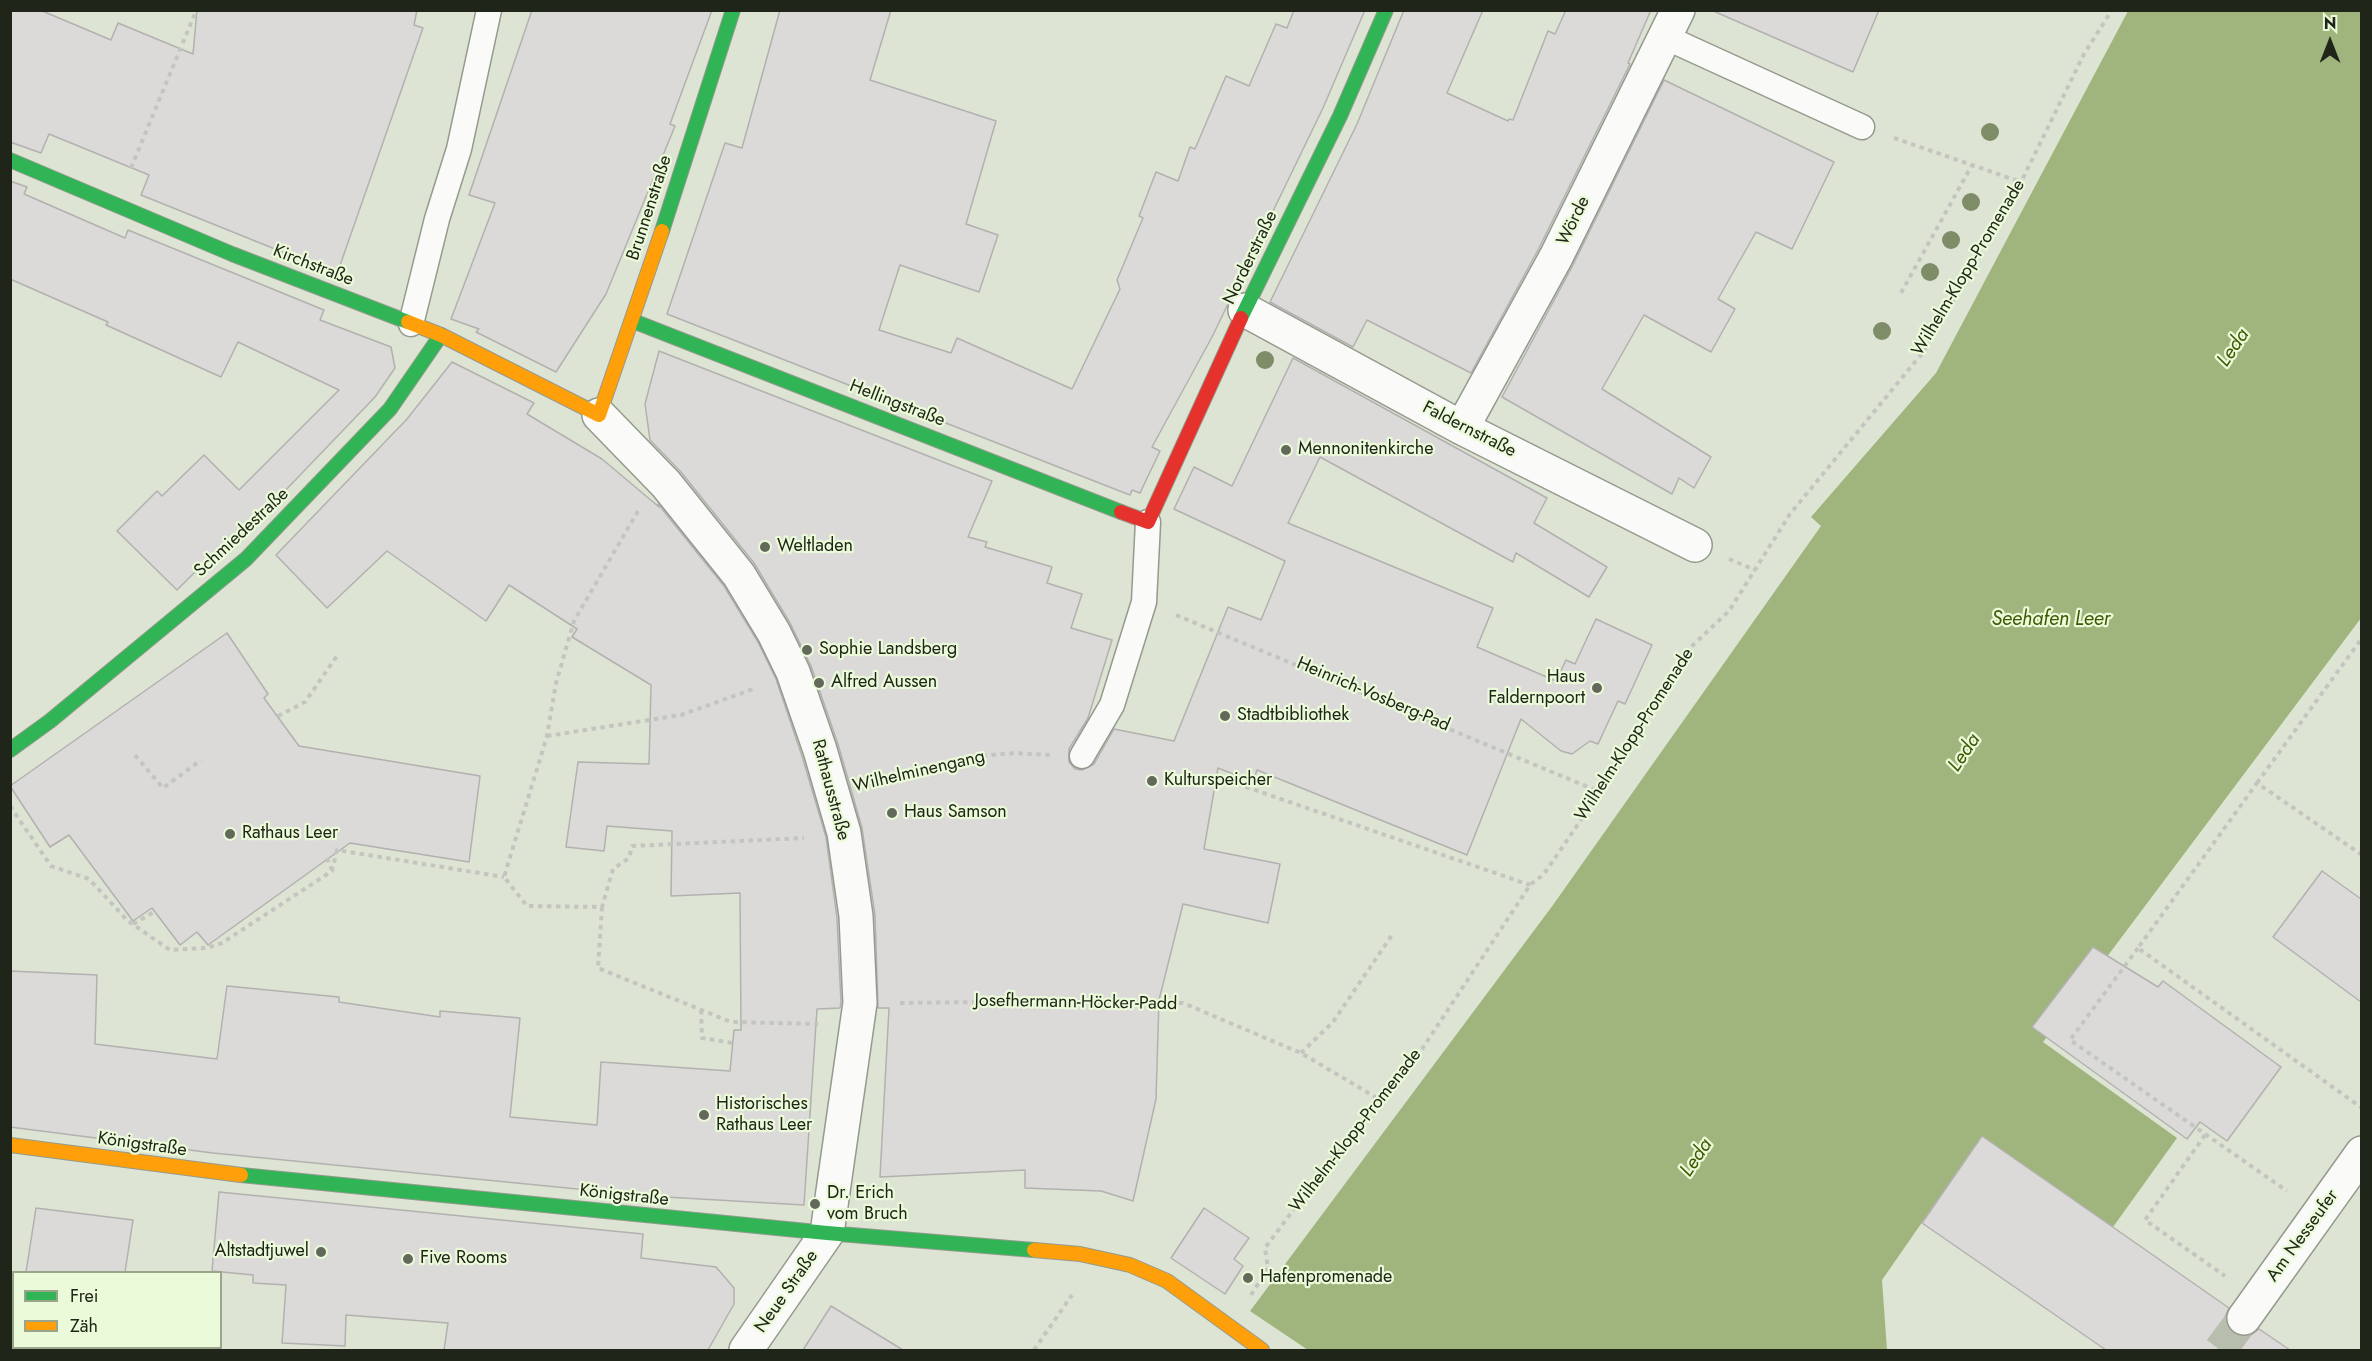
<!DOCTYPE html>
<html>
<head>
<meta charset="utf-8">
<style>
  body { margin:0 }
  #map { position:relative; width:2372px; height:1361px; overflow:hidden; background:#dde4d3; font-family:Jost,sans-serif }
  canvas { display:block }
  .frame { position:absolute; inset:0; border:12px solid #202519; pointer-events:none }
  .legend { position:absolute; left:12px; top:1271px; width:210px; height:78px; box-sizing:border-box; background:#ebfad8; border:2px solid #9aa58c; margin:0; padding:8px 10px; list-style:none; font-size:18px; color:#202519 }
  .legend li { display:flex; align-items:center; gap:12px; height:30px }
  .legend b { width:30px; border:2px solid #9aa58c }
  .north { position:absolute; left:2300px; top:12px; width:60px; height:60px; -webkit-text-stroke:4px #ebfad8; paint-order:stroke; rotate:0deg; font-size:16px; font-weight:700; line-height:24px; text-align:center; color:#202519 }
  .north::after { content:''; display:block; margin:auto; width:21px; height:27px; background:#202519; clip-path:polygon(50% 0,100% 100%,50% 72%,0 100%) }
</style>
</head>
<body>
<div id="map">
<canvas width="2372" height="1361"></canvas>
<div class="frame"></div>
<ul class="legend">
<li><b style="height:8px;background:#30b455"></b>Frei</li>
<li><b style="height:8px;background:#ff9f0a"></b>Zäh</li>
</ul>
<div class="north">N</div>
</div>
<script>
const c = document.querySelector('canvas').getContext('2d');
c.lineJoin = 'round';
function paint(path, color) { c.fillStyle = color; c.fill(path, 'evenodd'); }
const toPath = rows => new Path2D(rows.map(r => 'M' + r).join(''));
function trace(path, color, width, dash) { c.strokeStyle = color; c.lineWidth = width; c.lineCap = dash ? 'butt' : 'round'; c.setLineDash(dash || []); c.stroke(path); }
function write(font, color, halo, rows, align = 'center') {
  c.font = font + ' Jost,sans-serif'; c.lineWidth = 4.5; c.setLineDash([]); c.textBaseline = 'middle'; c.strokeStyle = halo; c.fillStyle = color; for (const [text, x, y, turn = 0] of rows) {
    c.save(); c.translate(x, y); c.rotate((+turn || 0) * Math.PI / 180); c.textAlign = isNaN(turn) ? turn : align; if (halo) c.strokeText(text, 0, 0); c.fillText(text, 0, 0); c.restore();
  }
}
paint(toPath([
  [2128,11,2361,11,2361,618,2043,1042,2177,1138,2113,1227,1982,1136,1882,1280,1887,1350,1221,1350,1553,905,1821,526,1811,517,1936,373]
]), '#9fb57d');
paint(toPath([
  [1247,1309,1308,1350,1218,1350]
]), '#dde4d3');
const building = toPath([
  [10,10,40,10,111,40,118,23,193,54,197,10,417,10,414,25,423,28,337,274,141,195,149,175,49,134,41,153,10,142,10,10],
  [532,10,712,10,670,124,675,126,606,294,556,372,476,332,479,329,451,319,495,203,469,195,532,10],
  [780,10,891,10,870,80,996,121,966,224,998,235,979,292,900,265,879,330,951,353,957,338,1072,389,1120,289,1117,280,1143,218,1139,216,1156,172,1178,181,1190,147,1195,149,1226,76,1249,86,1276,24,1287,28,1294,10,1365,10,1323,108,1212,337,1152,447,1160,451,1140,493,1132,490,1130,495,667,314,725,143,742,148,780,10],
  [1404,10,1483,10,1447,93,1508,121,1509,119,1513,120,1548,31,1555,34,1566,10,1651,10,1628,63,1630,64,1539,248,1471,373,1367,320,1353,347,1270,302,1357,124,1404,10],
  [1711,10,1879,10,1853,72,1711,10],
  [1664,80,1834,162,1792,249,1756,232,1718,299,1735,309,1711,352,1644,315,1602,389,1711,457,1694,488,1679,478,1672,494,1502,397,1573,265,1664,80],
  [10,181,27,187,24,194,125,238,128,230,324,310,320,320,391,347,395,368,375,397,233,545,221,555,216,551,177,590,117,531,157,491,162,496,204,455,239,490,339,390,238,342,221,377,106,325,108,322,10,279,10,181],
  [659,351,992,481,968,537,987,542,985,547,1052,567,1047,583,1082,594,1071,628,1112,640,1088,718,1069,749,1069,762,1075,769,1082,770,1094,764,1114,729,1174,741,1228,607,1261,620,1285,561,1174,509,1194,467,1232,486,1293,358,1547,498,1534,523,1607,567,1589,597,1516,553,1513,562,1320,457,1288,523,1493,608,1477,647,1556,681,1566,660,1575,664,1596,619,1652,645,1625,704,1618,701,1598,744,1590,741,1572,754,1561,751,1521,719,1467,855,1257,770,1253,782,1218,768,1204,849,1280,864,1268,923,1183,904,1159,1000,1156,1099,1133,1201,1101,1191,1025,1188,1025,1170,880,1177,889,1008,878,1008,875,915,862,828,838,744,811,666,790,623,754,563,681,472,650,440,645,404,659,351],
  [452,362,534,403,527,414,602,459,659,507,658,504,724,586,758,642,776,679,802,756,826,837,837,918,841,1002,840,1008,817,1009,804,1205,648,1196,213,1153,10,1127,10,971,97,975,95,1044,217,1059,227,986,339,997,339,1002,440,1017,440,1011,520,1018,510,1117,597,1125,601,1062,730,1071,734,1030,741,1030,740,893,671,896,672,831,607,826,604,851,566,847,578,762,649,764,651,685,572,637,577,629,509,585,486,621,387,551,327,608,276,555,407,419,452,362],
  [227,633,268,694,264,698,299,746,480,776,469,862,350,843,208,945,197,932,180,945,152,908,133,921,69,835,50,847,10,786,227,633],
  [2322,871,2361,899,2361,1002,2273,937,2322,871],
  [2093,947,2158,987,2163,981,2281,1067,2227,1141,2200,1122,2187,1139,2032,1027,2093,947],
  [1982,1136,2229,1308,2225,1317,2227,1325,2234,1334,2242,1337,2251,1335,2259,1329,2290,1350,2106,1350,1922,1223,1982,1136],
  [219,1192,643,1234,641,1258,716,1267,734,1288,734,1304,708,1350,444,1350,448,1323,346,1315,345,1346,282,1343,286,1285,253,1283,253,1275,212,1271,219,1192],
  [36,1208,133,1220,125,1272,26,1272,36,1208],
  [1204,1208,1249,1238,1234,1259,1243,1266,1225,1294,1171,1258,1204,1208],
  [831,1306,903,1350,803,1350,831,1306]
]);
paint(building, '#dbdad8');
trace(building, '#b2b1af', 1.5);
trace(toPath([
  [2220,1350,2244,1318]
]), '#b7beae', 33, [33, 16]);
const lane = toPath([
  [1665,37,1862,127],
  [411,324,437,219,459,149,489,10],
  [1082,756,1112,705,1144,602,1148,522]
]);
const street = toPath([
  [1245,310,1462,428,1695,545],
  [599,415,666,484,739,575,774,633,793,672,820,750,844,833,856,916,860,1003,827,1233,746,1350],
  [1462,428,1556,257,1678,10],
  [2244,1318,2362,1153]
]);
const fast = toPath([
  [10,160,232,254,408,322],
  [662,231,733,10],
  [1241,318,1340,116,1386,10],
  [633,321,1121,512],
  [10,750,50,721,246,559,390,409,441,335],
  [241,1175,827,1233,1034,1250]
]);
const slow = toPath([
  [408,322,441,335,599,415,662,231],
  [10,1145,241,1175],
  [1034,1250,1080,1254,1130,1265,1167,1281,1262,1350]
]);
const jam = toPath([
  [1121,512,1148,522,1241,318]
]);
trace(lane, '#949a8d', 27);
trace(street, '#949a8d', 36);
trace(fast, '#949a8d', 16);
trace(slow, '#949a8d', 16);
trace(jam, '#949a8d', 16);
trace(toPath([
  [1894,138,2021,182],
  [131,168,196,11],
  [1901,293,1972,165],
  [638,511,574,621,556,683,547,736,504,877,527,906,602,907,613,869,629,858,632,846,804,838],
  [1729,559,1755,570],
  [1176,615,1600,792],
  [278,716,305,702,339,653],
  [547,736,681,715,756,688],
  [135,755,163,788,201,760],
  [1220,778,1530,885],
  [2257,783,2362,638],
  [869,784,977,756,1016,753,1050,755],
  [10,806,51,866,89,879,128,921,170,950,207,948,222,943,332,871,337,850,504,877],
  [2362,855,2257,783,2138,948,2362,1108],
  [327,858,332,870],
  [602,907,598,968,731,1022,818,1024],
  [133,924,154,912],
  [2138,948,2070,1040,2287,1191],
  [900,1003,1070,1001,1183,1003,1301,1053,1377,1098],
  [701,1010,702,1038,732,1043],
  [1301,1053,1333,1022,1394,932],
  [2205,1135,2145,1220,2225,1276],
  [1251,1295,1268,1268,1265,1248,1377,1098,1407,1072,1530,885,1544,874,1600,792,1693,645,1729,611,1790,514,1924,351,2021,182,2084,54,2112,10],
  [1034,1350,1072,1295]
]), '#c3c6c0', 4, [4.5, 4.5]);
trace(lane, '#fafbf8', 24);
trace(street, '#fafbf8', 33);
trace(fast, '#30b455', 14);
trace(slow, '#ff9f0a', 14);
trace(jam, '#e5322d', 14);
c.fillStyle = '#7e8c67';
for (const [x, y] of [
  [1990,132],
  [1971,202],
  [1951,240],
  [1930,272],
  [1882,331],
  [1265,360]
]) { c.beginPath(); c.arc(x, y, 9, 0, 2 * Math.PI); c.fill(); }
for (const [x, y, r, color] of [
  [1286,450,6,"#62685a"],
  [765,547,6,"#62685a"],
  [807,650,6,"#62685a"],
  [819,683,6,"#62685a"],
  [1597,688,6,"#62685a"],
  [1225,716,6,"#62685a"],
  [1152,781,6,"#62685a"],
  [892,813,6,"#62685a"],
  [230,834,6,"#62685a"],
  [704,1115,6,"#62685a"],
  [815,1204,6,"#62685a"],
  [321,1252,6,"#62685a"],
  [408,1259,6,"#62685a"],
  [1248,1278,6,"#62685a"]
]) { const dot = new Path2D(); dot.arc(x, y, r, 0, 2 * Math.PI); c.fillStyle = color; c.fill(dot); trace(dot, '#ebfad8', 2); }
write('18px', '#202519', '#ebfad8', [
  ["Brunnenstraße",650,208,-72],
  ["Wörde",1574,221,-64],
  ["Norderstraße",1251,258,-64],
  ["Kirchstraße",313,266,21],
  ["Wilhelm-Klopp-Promenade",1969,268,-59],
  ["Hellingstraße",897,404,21],
  ["Faldernstraße",1469,430,27],
  ["Schmiedestraße",242,533,-43],
  ["Heinrich-Vosberg-Pad",1373,695,23],
  ["Wilhelm-Klopp-Promenade",1635,735,-57],
  ["Wilhelminengang",919,772,-13],
  ["Rathausstraße",830,790,75],
  ["Josefhermann-Höcker-Padd",1076,1003,1],
  ["Wilhelm-Klopp-Promenade",1356,1131,-52],
  ["Königstraße",142,1145,8],
  ["Königstraße",624,1196,6],
  ["Am Nesseufer",2303,1236,-54],
  ["Neue Straße",787,1292,-55]
]);
write('18px', '#202519', '#ebfad8', [
  ["Mennonitenkirche",1298,450],
  ["Weltladen",777,547],
  ["Sophie Landsberg",819,650],
  ["Haus",1585,678,"right"],
  ["Faldernpoort",1585,699,"right"],
  ["Alfred Aussen",831,683],
  ["Stadtbibliothek",1237,716],
  ["Kulturspeicher",1164,781],
  ["Haus Samson",904,813],
  ["Rathaus Leer",242,834],
  ["Historisches",716,1105],
  ["Rathaus Leer",716,1126],
  ["Dr. Erich",827,1194],
  ["vom Bruch",827,1215],
  ["Altstadtjuwel",309,1252,"right"],
  ["Five Rooms",420,1259],
  ["Hafenpromenade",1260,1278]
], 'left');
write('italic 20px', '#3f5903', '#ebfad8', [
  ["Leda",2234,348,-56],
  ["Seehafen Leer",2051,620],
  ["Leda",1965,753,-56],
  ["Leda",1697,1158,-56]
]);
</script>
</body>
</html>
